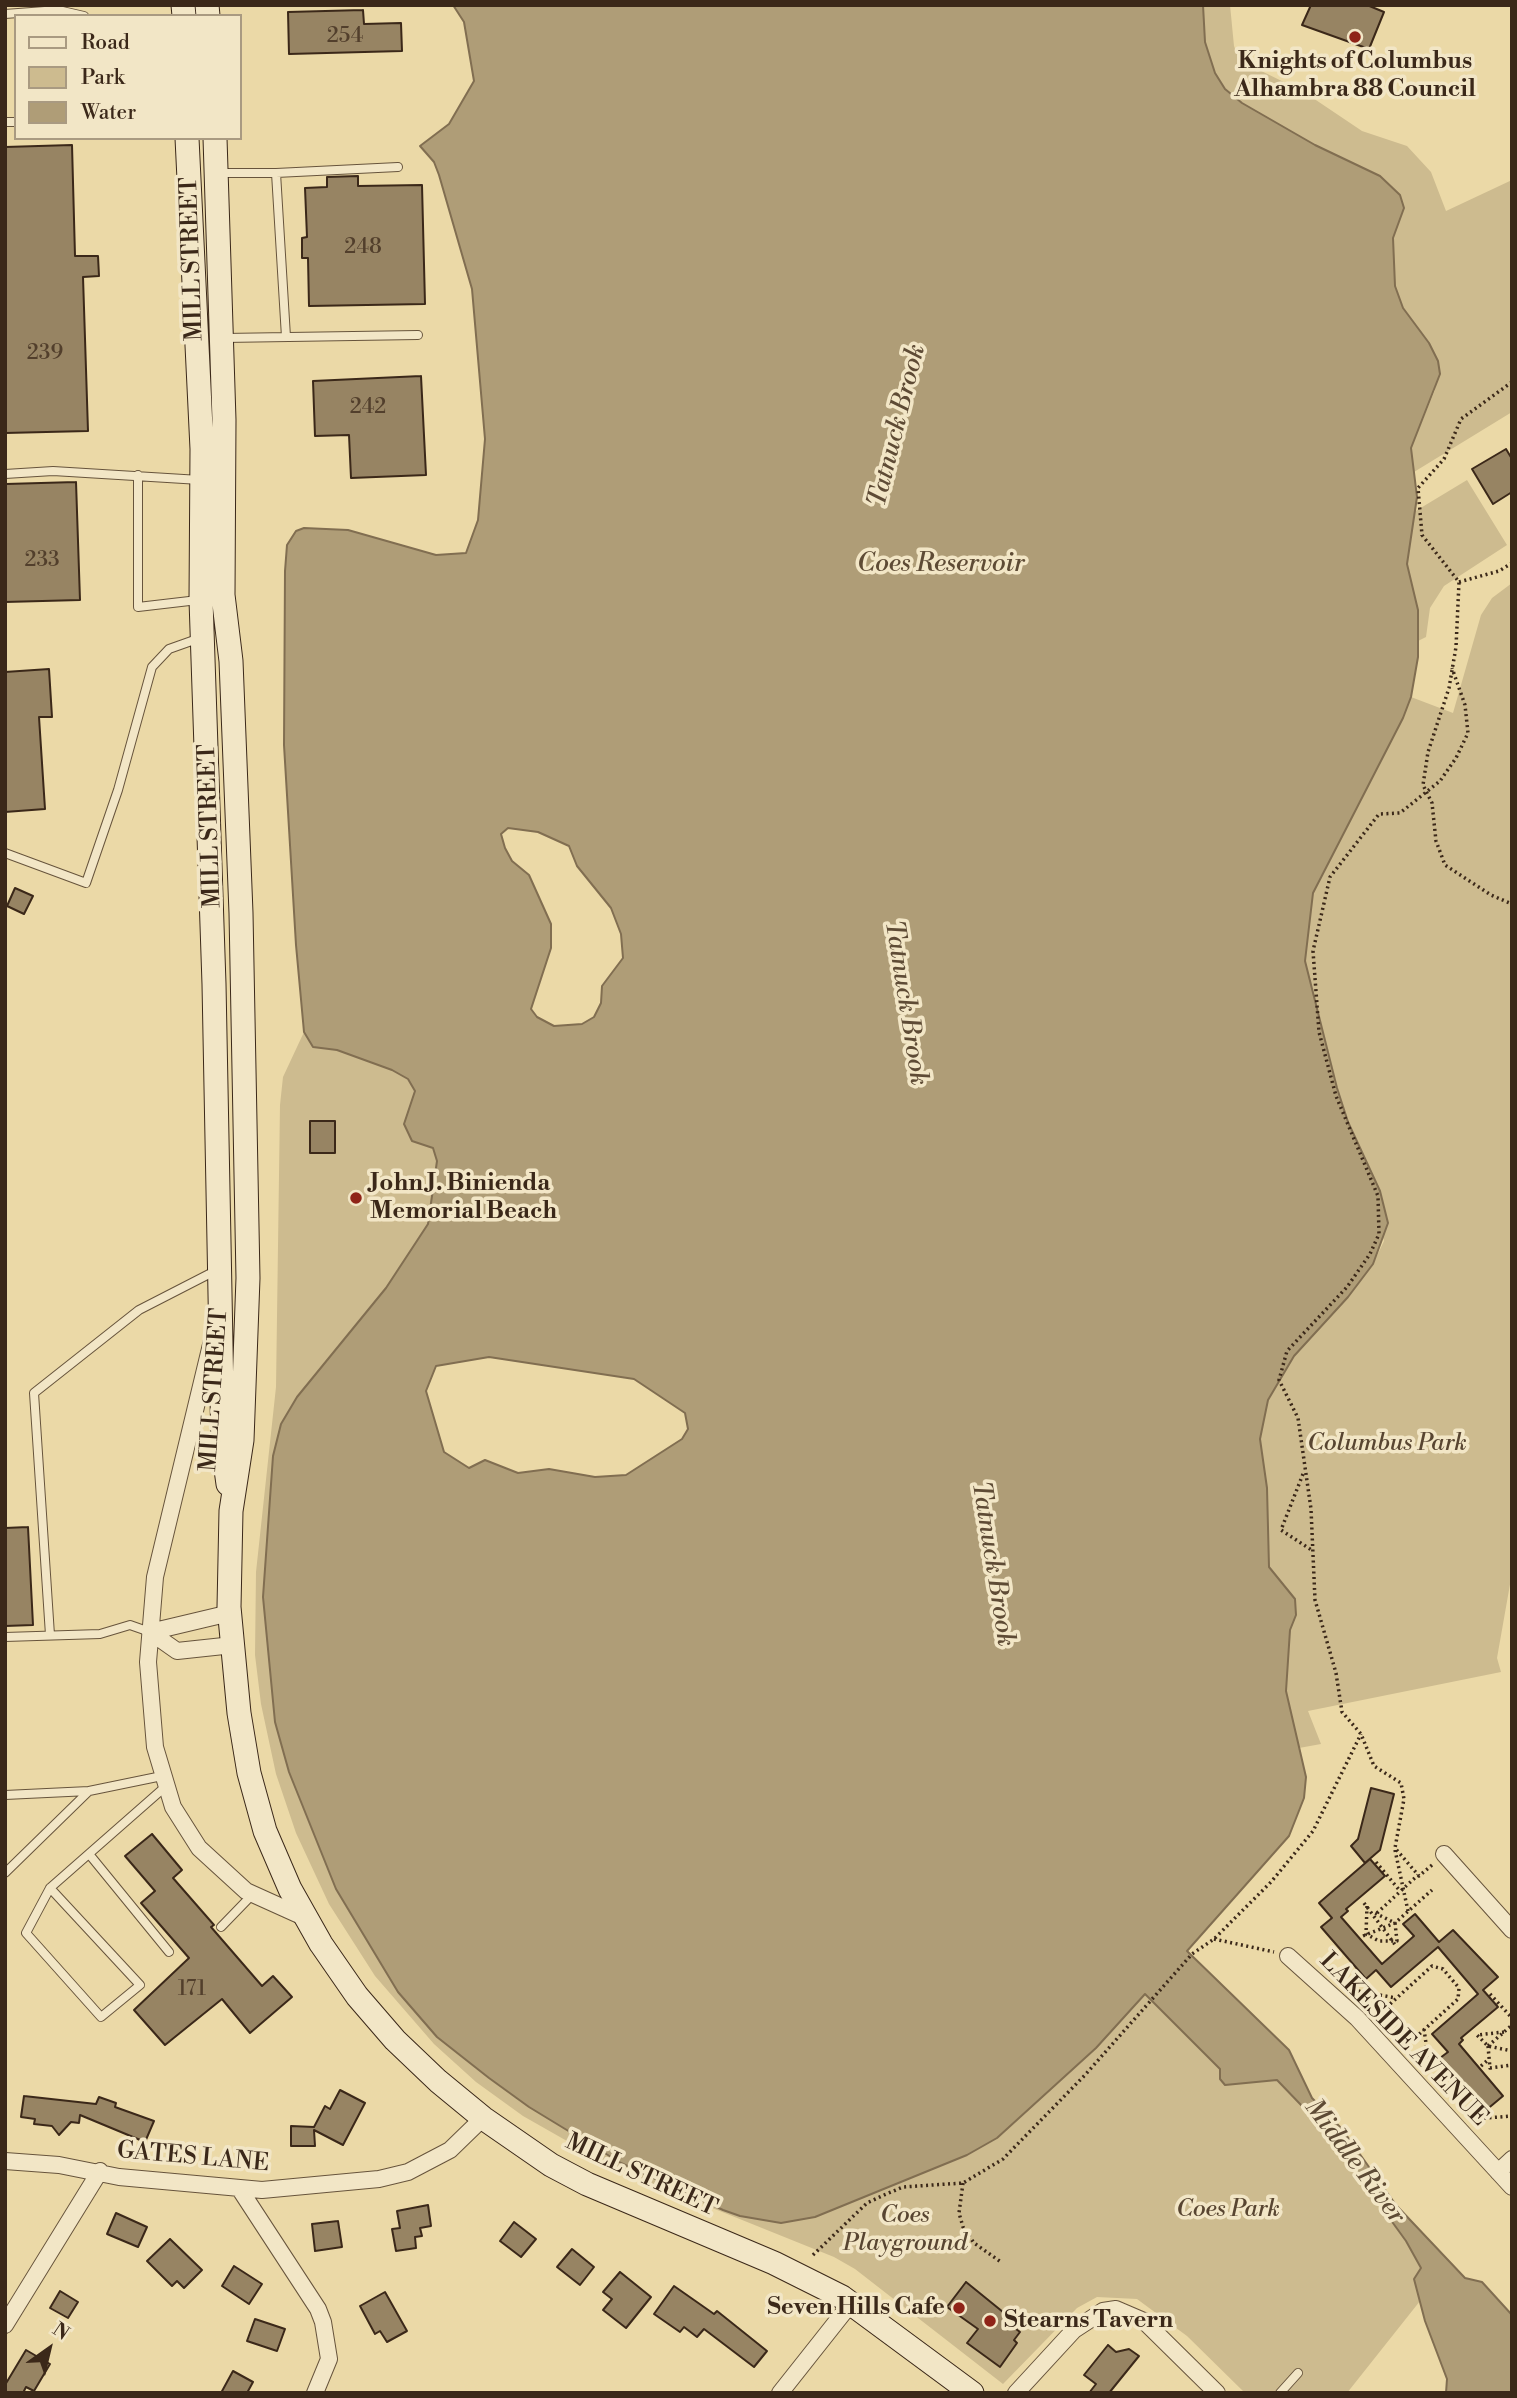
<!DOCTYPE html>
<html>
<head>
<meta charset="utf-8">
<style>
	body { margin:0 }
	#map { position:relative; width:1517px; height:2398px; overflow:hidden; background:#ebd9a7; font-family:"Libre Bodoni",serif }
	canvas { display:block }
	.frame { position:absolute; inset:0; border:7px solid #3b2819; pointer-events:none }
	.legend { position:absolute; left:14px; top:14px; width:228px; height:126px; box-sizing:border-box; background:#f2e6c6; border:2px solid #a99a81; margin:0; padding:9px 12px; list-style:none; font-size:21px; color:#3b2819 }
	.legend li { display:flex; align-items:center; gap:14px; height:35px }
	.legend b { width:35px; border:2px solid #a99a81 }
	.north { position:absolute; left:14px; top:2314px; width:70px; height:70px; -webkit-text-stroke:5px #f2e6c6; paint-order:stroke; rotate:34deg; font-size:19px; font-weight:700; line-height:28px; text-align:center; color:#3b2819 }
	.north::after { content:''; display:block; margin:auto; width:24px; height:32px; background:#3b2819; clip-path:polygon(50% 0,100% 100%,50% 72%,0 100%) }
</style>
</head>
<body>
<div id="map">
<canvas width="1517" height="2398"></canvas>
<div class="frame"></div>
<ul class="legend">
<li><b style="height:9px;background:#f2e6c6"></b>Road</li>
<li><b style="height:19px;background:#cdbb8f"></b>Park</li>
<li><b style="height:19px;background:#af9d77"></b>Water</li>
</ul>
<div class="north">N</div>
</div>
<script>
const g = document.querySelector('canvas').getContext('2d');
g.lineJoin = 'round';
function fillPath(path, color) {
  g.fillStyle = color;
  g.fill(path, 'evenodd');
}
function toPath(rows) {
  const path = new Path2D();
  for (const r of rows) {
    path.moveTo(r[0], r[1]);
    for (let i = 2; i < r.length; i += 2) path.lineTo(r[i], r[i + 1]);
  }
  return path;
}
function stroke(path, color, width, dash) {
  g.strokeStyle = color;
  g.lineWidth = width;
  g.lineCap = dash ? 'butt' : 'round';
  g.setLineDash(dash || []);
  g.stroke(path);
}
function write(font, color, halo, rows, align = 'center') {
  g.font = font + ' "Libre Bodoni",serif';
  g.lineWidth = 7;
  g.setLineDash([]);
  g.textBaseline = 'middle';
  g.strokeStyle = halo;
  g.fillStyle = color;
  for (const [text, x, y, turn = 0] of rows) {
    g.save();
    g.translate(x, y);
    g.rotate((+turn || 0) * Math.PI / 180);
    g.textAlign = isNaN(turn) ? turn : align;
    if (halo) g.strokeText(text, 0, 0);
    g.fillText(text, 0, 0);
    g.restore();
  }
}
fillPath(toPath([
	[1203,5,1230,5,1234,46,1239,60,1304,92,1362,131,1407,146,1431,172,1446,211,1512,180,1512,412,1414,472,1411,448,1435,390,1438,361,1429,343,1403,308,1395,286,1393,238,1404,208,1380,176,1315,145,1242,103,1225,88,1215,73,1205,42],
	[1467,480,1507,545,1444,586,1430,608,1426,637,1418,641,1418,610,1407,564,1414,512],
	[1512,583,1512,1573,1497,1658,1501,1672,1308,1711,1321,1744,1299,1748,1286,1691,1290,1630,1296,1615,1285,1585,1275,1579,1269,1567,1267,1488,1260,1439,1268,1400,1294,1355,1348,1297,1373,1264,1384,1241,1337,1088,1305,961,1313,893,1411,697,1453,713,1481,615,1492,598],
	[304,1032,313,1047,337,1050,392,1070,408,1079,415,1091,404,1124,412,1141,433,1148,437,1161,428,1224,386,1288,297,1397,281,1424,273,1456,263,1597,275,1722,289,1772,336,1889,398,1992,489,2078,529,2107,621,2163,740,2216,815,2217,967,2155,997,2138,1096,2048,1144,1994,1220,2069,1220,2079,1225,2085,1277,2080,1327,2132,1406,2241,1421,2268,1414,2279,1420,2301,1347,2393,1245,2393,1187,2336,1137,2299,1097,2297,1077,2308,1003,2384,855,2269,834,2257,618,2170,523,2116,476,2082,434,2044,375,1976,329,1904,296,1833,276,1774,261,1704,255,1655,256,1572,276,1387,280,1105,283,1077]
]), '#cdbb8f');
const water = toPath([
	[453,5,1203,5,1205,42,1215,73,1225,89,1242,103,1315,145,1380,176,1400,195,1404,208,1393,238,1395,286,1403,308,1429,343,1438,361,1440,374,1411,448,1417,497,1407,564,1418,610,1418,657,1411,697,1403,718,1313,893,1305,961,1337,1088,1348,1122,1380,1191,1388,1223,1373,1264,1348,1297,1294,1356,1268,1400,1260,1439,1267,1488,1269,1567,1295,1599,1296,1615,1290,1630,1286,1691,1306,1777,1304,1798,1289,1836,1187,1951,1289,2050,1312,2098,1342,2129,1396,2205,1465,2278,1482,2282,1512,2315,1512,2393,1446,2393,1447,2379,1425,2321,1414,2279,1421,2268,1406,2241,1327,2132,1277,2080,1225,2085,1220,2079,1220,2069,1145,1994,1096,2048,997,2138,967,2155,815,2217,781,2223,740,2216,723,2210,621,2163,529,2107,489,2078,437,2037,398,1992,336,1889,289,1772,275,1722,263,1597,273,1456,281,1424,297,1397,386,1288,428,1224,437,1161,433,1148,412,1141,404,1124,415,1091,408,1079,392,1070,337,1050,313,1047,304,1032,296,945,284,745,285,571,287,545,296,531,304,528,348,530,436,555,466,553,478,520,485,439,472,289,439,175,434,162,420,146,449,124,474,81,464,22,453,5],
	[508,828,538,832,569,846,577,866,611,908,621,934,623,958,602,986,601,1003,594,1017,582,1024,554,1026,537,1017,531,1009,551,948,551,924,529,875,512,861,505,848,501,834,508,828],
	[489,1357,634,1379,685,1413,688,1429,682,1439,626,1475,595,1477,549,1469,518,1473,485,1460,469,1468,444,1452,426,1391,436,1366,489,1357]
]);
fillPath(water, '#af9d77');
stroke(water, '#816e51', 2);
const building = toPath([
	[1311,5,1367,5,1384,12,1369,49,1302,25,1311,5],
	[363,10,364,24,401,23,402,51,289,54,288,12,363,10],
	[72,145,75,256,98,256,99,276,83,277,88,431,5,433,5,147,72,145],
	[358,176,358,186,422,185,425,304,309,306,308,258,302,258,302,238,307,237,305,188,327,187,327,177,358,176],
	[421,376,426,475,351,478,349,435,315,436,313,381,421,376],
	[1506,449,1512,459,1512,492,1493,504,1472,469,1506,449],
	[76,482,80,600,5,602,6,484,76,482],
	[49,669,52,717,39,717,45,809,5,812,5,672,49,669],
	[15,888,33,896,24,914,7,906,15,888],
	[310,1121,335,1121,335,1153,310,1153,310,1121],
	[28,1527,33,1625,5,1626,5,1528,28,1527],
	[1371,1788,1394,1794,1380,1850,1365,1863,1351,1846,1358,1839,1371,1788],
	[152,1834,182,1870,173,1878,214,1925,211,1927,262,1986,273,1976,292,1997,250,2033,222,1999,165,2045,134,2010,189,1958,141,1903,155,1891,125,1856,152,1834],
	[1370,1859,1385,1876,1346,1909,1348,1911,1341,1917,1382,1964,1414,1936,1403,1924,1415,1914,1439,1942,1453,1930,1498,1977,1483,1990,1498,2007,1461,2038,1463,2040,1459,2044,1503,2096,1485,2111,1440,2058,1448,2052,1432,2034,1478,1994,1438,1947,1391,1987,1376,1970,1366,1979,1321,1927,1332,1918,1319,1903,1370,1859],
	[340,2090,365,2103,343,2145,314,2130,315,2146,291,2146,291,2126,314,2127,325,2106,330,2109,340,2090],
	[24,2096,96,2104,99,2097,116,2103,115,2107,154,2121,145,2142,80,2115,79,2123,71,2122,59,2135,52,2126,34,2124,35,2119,21,2117,24,2096],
	[428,2205,431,2226,420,2228,422,2236,415,2237,416,2248,396,2251,392,2229,400,2228,397,2211,428,2205],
	[116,2213,147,2227,138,2247,107,2234,116,2213],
	[338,2221,342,2247,315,2251,312,2224,338,2221],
	[514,2222,536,2239,521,2257,500,2241,514,2222],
	[170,2239,202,2270,184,2288,177,2281,172,2286,147,2261,170,2239],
	[572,2249,594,2267,580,2285,557,2267,572,2249],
	[234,2266,262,2284,249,2304,222,2286,234,2266],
	[620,2272,651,2297,626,2328,603,2310,612,2299,603,2292,620,2272],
	[966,2282,1019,2325,1016,2329,1020,2332,1014,2340,1017,2343,1000,2367,967,2343,978,2329,947,2307,966,2282],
	[674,2286,714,2314,717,2311,767,2351,754,2367,704,2329,697,2337,684,2327,680,2332,654,2314,674,2286],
	[60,2291,78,2302,68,2318,50,2308,60,2291],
	[385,2292,407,2331,387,2342,380,2331,375,2334,360,2306,385,2292],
	[255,2319,285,2329,277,2351,247,2341,255,2319],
	[1108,2345,1116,2352,1129,2349,1139,2356,1109,2393,1089,2393,1096,2384,1084,2375,1108,2345],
	[26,2350,50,2364,34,2391,26,2387,23,2393,5,2393,5,2385,26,2350],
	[233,2371,253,2382,247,2393,221,2393,233,2371]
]);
fillPath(building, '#978463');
stroke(building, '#3b2819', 2);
const lane = toPath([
	[5,14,58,10,84,16],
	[5,122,16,122],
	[219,173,276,173],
	[286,337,276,173,398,167],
	[224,338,418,335],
	[5,474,53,471,200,480],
	[138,475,138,607,198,600],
	[5,853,86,883,118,790,152,667,169,649,200,638],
	[50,1635,34,1393,139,1310,215,1271],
	[5,1637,100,1634,130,1625,150,1632],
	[5,1795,89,1791],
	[89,1854,169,1952],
	[5,1873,89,1791,162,1776],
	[50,1888,26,1933,101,2017,140,1985,50,1888,165,1787],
	[221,1927,252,1895],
	[1280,2393,1298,2373]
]);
const street = toPath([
	[214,1332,155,1577,148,1662,155,1747,173,1807,199,1848,246,1891,308,1919],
	[230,1613,150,1632,177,1651,233,1645],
	[1444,1854,1512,1930],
	[1288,1956,1357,2018,1512,2187],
	[5,2161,59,2165,119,2177,262,2190,379,2179,408,2172,450,2150,483,2118],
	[1498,2172,1512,2159],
	[239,2188,318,2309,323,2322,329,2359,315,2393],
	[5,2325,100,2171],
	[780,2393,852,2302],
	[1016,2393,1074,2330,1103,2311,1116,2309,1144,2321,1217,2393]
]);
const secondary = toPath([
	[183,5,184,16],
	[207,5,208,16],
	[187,138,202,449,201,600,214,984,223,1448,228,1484],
	[215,138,224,420,223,595,231,661,241,913,248,1278,242,1440,231,1511,229,1607,239,1713,249,1773,265,1831,290,1889,321,1944,357,1996,395,2040,438,2081,483,2118,551,2165,587,2184,774,2263,842,2297,972,2393]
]);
stroke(lane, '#67543c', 10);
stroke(street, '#67543c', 18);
stroke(secondary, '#3b2819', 25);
stroke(toPath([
	[1512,382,1461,419,1444,459,1418,488,1422,535,1459,582,1456,647,1449,688,1428,752,1423,785,1432,803,1436,841,1445,865,1491,895,1512,904],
	[1459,582,1499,571,1512,563],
	[1303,1474,1281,1530,1313,1551],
	[1395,1850,1408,1911],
	[1376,1862,1400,1891],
	[1432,1865,1419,1876,1395,1848,1404,1799,1401,1783,1374,1766,1361,1734,1342,1712,1336,1673,1315,1600,1311,1509,1298,1418,1279,1380,1287,1351,1347,1287,1370,1254,1379,1234,1378,1196,1336,1096,1319,1032,1313,951,1330,877,1379,814,1400,813,1440,781,1456,758,1468,733,1465,705,1452,668],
	[1364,1903,1396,1946],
	[1367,1906,1366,1934,1379,1941,1397,1941,1395,1923,1373,1912],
	[1377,1913,1418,1875],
	[1363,1936,1395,1923,1432,1890],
	[1214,1939,1274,1952],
	[1353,1990,1396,1998],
	[1490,1994,1512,2018],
	[1378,2015,1432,1966,1443,1969,1459,1988,1458,1999,1405,2047],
	[1424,2029,1430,2072],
	[1504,2032,1477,2035,1488,2046,1512,2051],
	[1488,2046,1490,2068,1512,2065],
	[1488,2046,1512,2025],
	[1481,2066,1489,2059],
	[1473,2119,1512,2116],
	[963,2183,959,2213,963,2227,974,2243,1001,2262],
	[813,2255,867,2203,884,2195,903,2187,963,2183,1003,2159,1085,2075,1192,1954,1214,1939,1271,1882,1313,1831,1361,1734]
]), '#3b2819', 3.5, [2, 3.5]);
stroke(lane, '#f2e6c6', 8);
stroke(street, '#f2e6c6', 16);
stroke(secondary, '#f2e6c6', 23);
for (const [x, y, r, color] of [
	[1355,37,7,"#8f2418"],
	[356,1198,7,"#8f2418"],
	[959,2308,7,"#8f2418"],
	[990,2321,7,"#8f2418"]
]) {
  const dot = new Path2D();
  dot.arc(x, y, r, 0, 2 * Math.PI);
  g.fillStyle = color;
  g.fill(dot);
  stroke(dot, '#f2e6c6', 2.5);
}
write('21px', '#523f2c', null, [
	["254",345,37],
	["248",363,248],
	["239",45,354],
	["242",368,408],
	["233",42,561],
	["171",192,1990]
]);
write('bold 24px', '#3b2819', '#f2e6c6', [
	["Knights of Columbus",1355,62,"center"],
	["Alhambra 88 Council",1355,90,"center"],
	["John J. Binienda",370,1184],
	["Memorial Beach",370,1212],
	["Seven Hills Cafe",945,2308,"right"],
	["Stearns Tavern",1004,2321]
], 'left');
write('24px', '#3b2819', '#f2e6c6', [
	["MILL STREET",193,259,-92],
	["MILL STREET",211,826,-92],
	["MILL STREET",215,1390,-86],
	["LAKESIDE AVENUE",1403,2040,46],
	["GATES LANE",193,2158,5],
	["MILL STREET",641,2176,25]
]);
write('italic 24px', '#584531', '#f2e6c6', [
	["Columbus Park",1387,1444],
	["Coes Park",1228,2210],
	["Coes",905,2216],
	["Playground",905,2244]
]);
write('italic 26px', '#5e4b35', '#f2e6c6', [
	["Tatnuck Brook",898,426,-76],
	["Coes Reservoir",941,565],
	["Tatnuck Brook",905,1003,81],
	["Tatnuck Brook",992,1564,81],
	["Middle River",1354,2162,53]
]);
</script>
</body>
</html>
